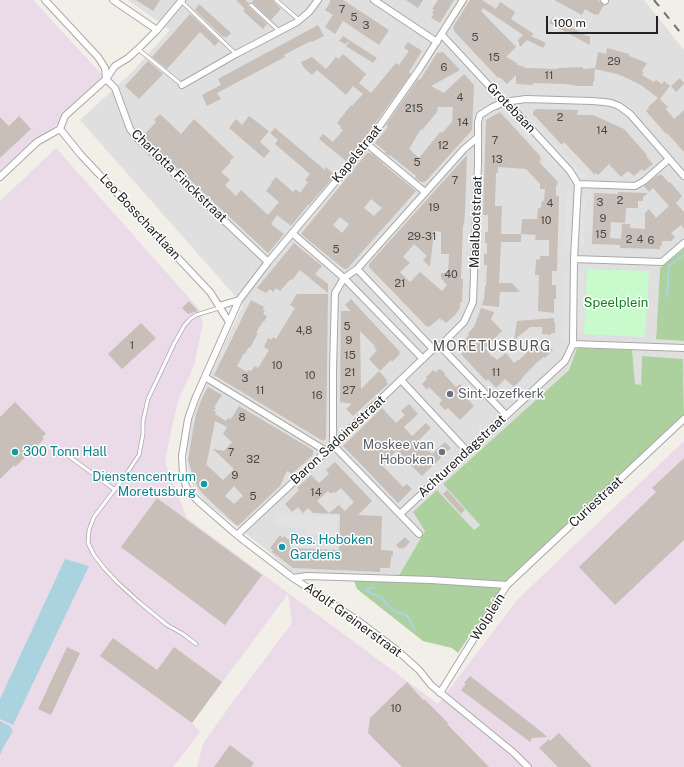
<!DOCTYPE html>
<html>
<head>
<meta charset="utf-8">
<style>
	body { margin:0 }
	#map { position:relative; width:684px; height:767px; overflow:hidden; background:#f2efe9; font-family:"Public Sans",sans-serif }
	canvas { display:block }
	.scale { position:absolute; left:546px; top:16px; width:112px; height:18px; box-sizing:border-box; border:2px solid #222; border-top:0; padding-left:5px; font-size:12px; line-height:14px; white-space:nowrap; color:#222; -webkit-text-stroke:3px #fff; paint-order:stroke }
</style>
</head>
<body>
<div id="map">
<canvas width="684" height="767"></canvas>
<div class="scale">100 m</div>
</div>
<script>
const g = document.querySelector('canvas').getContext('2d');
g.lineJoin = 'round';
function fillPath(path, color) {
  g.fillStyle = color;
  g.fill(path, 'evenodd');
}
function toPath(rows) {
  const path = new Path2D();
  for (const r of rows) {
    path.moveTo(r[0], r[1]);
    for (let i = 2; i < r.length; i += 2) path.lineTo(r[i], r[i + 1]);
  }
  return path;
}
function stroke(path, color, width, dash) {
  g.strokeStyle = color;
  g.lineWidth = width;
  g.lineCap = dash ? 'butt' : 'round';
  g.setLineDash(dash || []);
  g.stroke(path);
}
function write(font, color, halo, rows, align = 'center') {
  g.font = font + ' "Public Sans",sans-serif';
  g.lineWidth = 3;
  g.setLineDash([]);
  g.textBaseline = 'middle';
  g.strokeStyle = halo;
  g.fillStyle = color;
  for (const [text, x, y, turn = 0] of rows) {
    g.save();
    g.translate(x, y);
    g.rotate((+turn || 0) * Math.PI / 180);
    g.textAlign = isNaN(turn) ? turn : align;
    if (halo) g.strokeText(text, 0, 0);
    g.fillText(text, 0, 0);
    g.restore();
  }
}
fillPath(toPath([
	[128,0,644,0,684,50,684,249,660,268,656,338,684,341,684,377,642,356,641,385,634,384,577,348,569,370,443,484,480,524,474,530,425,531,398,577,291,573,267,550,205,502,193,486,188,470,187,454,189,428,204,386,243,305,80,120,129,75,170,30]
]), '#e0dfdf');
fillPath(toPath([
	[0,0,33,0,106,79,0,177],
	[56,148,199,309,203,323,195,361,191,373,179,398,173,422,165,462,187,518,438,704,518,599,684,441,684,767,197,767,203,744,234,700,292,623,288,594,192,723,200,732,173,767,0,767,0,201]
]), '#ebdbe8');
fillPath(toPath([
	[684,249,684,341,656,339,660,268],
	[577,348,632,350,635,384,641,385,642,356,683,359,684,415,509,578,458,653,452,648,423,641,357,589,354,581,390,582,398,577,425,531,413,512,437,490,474,530,480,525,443,484,569,370]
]), '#add19e');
fillPath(toPath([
	[587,269,649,271,645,337,584,334]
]), '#c8facc');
fillPath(toPath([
	[528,114,586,176,582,180,524,118],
	[521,124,566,173,563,176,517,127],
	[567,191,572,191,571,250,565,250],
	[579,195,585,195,584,246,578,246],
	[577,272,584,272,583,330,576,330],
	[565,273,570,274,568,340,563,340],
	[279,515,338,516,336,534,306,534,306,528,278,526,274,522,278,518]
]), '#e2e2e2');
fillPath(toPath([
	[65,559,89,566,13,725,0,719,0,699],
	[0,721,10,726,11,728,13,731,4,746,0,755]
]), '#aad3df');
stroke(toPath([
	[667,297,669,266,683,255],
	[374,587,365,590,381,598,394,611,407,616,415,630]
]), '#aad3df', 2);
fillPath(toPath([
	[136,0,160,0,153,11],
	[236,0,245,0,249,3,248,6,249,7,267,24,263,29,243,11,245,9],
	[254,0,273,0,274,2,281,9,271,20,252,2],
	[330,0,343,0,389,30,379,45,343,21,335,34,325,27,333,15,325,10,330,3],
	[406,0,423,0,418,8],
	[438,0,454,0,440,23,431,18,434,14,432,13,434,10,432,9],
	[470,0,482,0,496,9,500,2,502,3,515,12,511,19,534,34,531,36,546,43,543,48,527,40,520,47,518,40,523,35,483,8,481,11,516,47,506,57,517,63,516,64,529,69,528,68,558,69,558,68,583,67,583,69,595,68,594,82,593,82,593,86,575,86,575,85,564,84,533,83,533,85,516,84,516,75,507,84,501,78,500,78,499,77,498,78,454,31,453,27],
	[554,0,598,0,604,5,598,15,596,14,595,15,585,9,582,15],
	[199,4,231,33,226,38,224,36,223,37,195,10],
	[190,14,219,41,215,46,200,32,167,69,152,57],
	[553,17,587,36,590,36,590,45,549,23],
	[318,25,324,36,312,42,311,41,299,47,284,55,285,57,217,93,221,99,207,106,202,95,221,85,218,79],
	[343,36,377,58,373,63,346,46,350,41,345,44,339,41],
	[408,42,422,51,409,72,411,74,366,136,346,161,319,139,323,134,333,142,343,130,340,128,341,127,337,123,351,105,352,106,363,94,353,86,346,95,317,70,312,75,304,68,301,62,312,57,326,69,336,57,339,59,343,54,366,74,359,83,371,93,396,63,399,65,409,51,404,48],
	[607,48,629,54,629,56,647,63,642,71,644,72,642,75,654,82,656,80,662,84,664,81,670,86,660,99,668,107,666,109,674,119,684,110,684,152,667,133,666,134,646,111,649,108,648,107,658,98,641,85,622,76,617,74,595,69,598,52,606,54],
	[443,52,460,70,431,86,444,93,464,74,474,85,472,130,425,182,421,182,415,178,416,176,390,155,389,156,384,152,386,152,375,143,388,127,386,125,418,79,420,80,437,53],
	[438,107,453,107,452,122,442,133,440,132,419,158,409,149,421,129,422,130,437,112],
	[148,61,163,74,139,99,125,86],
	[680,78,684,83,684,84,676,92,671,86],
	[536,109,578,110,577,115,593,115,624,129,647,155,646,156,653,164,644,171,642,169,634,176,628,171,621,177,609,164,598,175,596,173,595,175,564,142,562,144,561,144,536,117,533,115,533,112],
	[500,112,541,157,540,158,541,160,539,162,558,182,557,183,558,184,556,186,556,196,559,196,557,271,552,271,552,285,556,285,556,299,554,299,554,313,538,311,539,275,535,275,536,260,540,259,540,256,549,256,549,240,535,240,536,235,521,234,521,242,501,242,499,283,512,283,520,292,500,292,499,307,482,305,484,299,485,286,486,286,487,265,484,265,484,254,487,254,487,243,485,243,485,232,488,232,488,215,483,215,486,120],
	[498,167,526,169,540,184,540,189,545,189,544,201,542,201,541,208,538,208,537,219,522,219,521,234,501,234,502,206,495,206,496,173,498,173],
	[160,114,181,134,194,119,234,157,230,161,231,162,221,172,230,180,225,185,236,196,241,190,268,215,279,202,266,191,272,183,271,182,276,177,293,192,296,189,300,193,308,182,305,180,310,174,275,144,278,140,270,133,275,128,325,170,326,167,335,175,309,205,308,205,291,226,277,215,271,224,284,234,268,253,143,136,156,122,154,120],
	[19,116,31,129,0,158,0,117,9,126],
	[249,116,269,131,260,142,270,151,264,158,229,128,236,119,242,125],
	[367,153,371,153,383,163,383,164,416,191,347,269,344,269,301,234],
	[371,199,382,208,374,216,364,208],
	[340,217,349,224,342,233,333,225],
	[467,155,465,211,464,225,463,225,461,279,463,279,462,302,460,302,460,308,455,315,446,323,443,320,442,321,440,318,429,327,428,326,427,327,369,267,369,264],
	[434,231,441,232,441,254,449,254,448,273,441,273,441,278,447,285,442,291,420,272,410,282,400,272,410,263,403,257,414,244,427,256,423,260,430,267],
	[661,174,669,183,670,182,682,196,676,203,684,212,684,229,681,225,671,233,675,237,671,241,662,241,662,246,660,246,660,249,620,248,620,245,592,244,594,193,618,194,618,192,648,193,643,197,643,201,638,201,638,208,626,208,625,223,611,222,610,238,621,239,622,224,630,224,630,228,645,229,645,213,649,209,656,218,669,206,653,188,649,192,644,186,658,175,659,176],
	[294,243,322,266,315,274,328,284,328,293,300,270,292,280,291,279,287,283,280,291,276,288,273,292,270,289,266,293,257,288],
	[297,294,328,294,326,439,323,441,214,375,251,300,264,307,263,310,265,311,263,314,267,316,264,322,263,321,256,333,258,333,250,348,249,347,247,350,245,354,244,353,237,366,247,372,248,370,251,371,255,366,258,368,269,350,264,347,268,338,271,340,273,337,276,339,279,334,295,308,290,305],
	[351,299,400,352,399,353,400,354,392,362,391,360,380,371,369,359,377,350,374,347,375,346,360,331,361,389,379,371,387,380,386,381,388,384,353,416,346,409,352,404,340,402,341,311,351,311,345,305],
	[189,301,198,311,188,314,182,308],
	[481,308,494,312,491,319,502,331,485,348,492,357,493,356,497,360,506,353,514,363,518,360,519,360,534,346,535,348,545,339,553,350,545,358,544,357,535,364,522,378,522,379,514,387,505,379,496,388,488,379,486,381,461,354,468,348,464,344,465,343,463,341,469,335,468,333,474,327],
	[554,318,554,322,555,322,555,333,551,333,551,335,542,334,542,327,530,327,514,340,517,321],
	[141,323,156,338,122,369,108,354],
	[439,369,440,369,445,373,444,374,456,387,460,384,466,392,464,395,474,406,460,420,448,408,445,410,439,404,442,400,429,387,427,390,422,384,427,379,426,377,433,370,436,372],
	[208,387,222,395,214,407,216,408,214,411,216,412,215,414,226,421,228,418,231,419,239,406,313,450,313,455,292,474,287,471,280,486,239,525,236,525,207,498,199,489,194,479,188,460,193,430,196,414,202,398],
	[215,421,227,427,223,434,232,442,224,451,213,449,234,469,223,480,207,465,206,467],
	[234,486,243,496,234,504,225,496],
	[15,402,46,434,42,437,44,439,15,467,14,465,0,479,0,417],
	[409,404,418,414,404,427,412,436,426,423,431,428,419,440,432,454,445,442,451,448,422,476,396,451,382,465,403,487,407,484,412,489,398,503,357,460,343,446,382,408,396,423,405,415,401,411],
	[684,458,684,540,615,605,579,567,656,492,652,488],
	[335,462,372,501,358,515,382,516,381,550,393,551,393,555,391,557,390,568,380,568,380,572,293,568,272,552,273,550,270,548,280,535,283,538,284,536,293,543,289,548,339,550,340,514,313,513,308,508,303,513,298,507,292,512,285,504,299,490,297,488,311,475,319,483,329,474,326,470],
	[341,488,354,502,345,511,339,505,329,513,317,501,328,491,331,494,333,492,335,493],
	[447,490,465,510,461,514,443,494],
	[157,498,262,575,225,625,121,547],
	[405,537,410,542,403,549,402,547,400,549,396,545],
	[113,638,157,670,174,647,222,682,192,723,100,656],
	[67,647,80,653,51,715,38,709],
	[470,676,543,733,547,737,532,738,530,742,461,690,466,684,464,683],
	[407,682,423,700,424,699,448,723,447,724,489,767,402,767,368,733,370,718],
	[559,733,592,767,558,767,539,748,549,739,550,741],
	[230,745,254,763,251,767,214,767]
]), '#c7bfb8');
const service = toPath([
	[276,0,299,20],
	[181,1,236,54],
	[251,5,279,31],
	[138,49,182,85],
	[56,453,67,455,107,484,115,490],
	[196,644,183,634,167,625,139,602,117,582,104,568,94,555,88,543,89,530,94,517,125,476,139,455,143,434,143,421,148,399,174,344,184,326,190,319,196,315,219,308]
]);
const minor = toPath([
	[45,0,98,57,105,68,106,79],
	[113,0,157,30],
	[374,0,437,42],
	[463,0,420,68,367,144,268,262,239,300,195,399,188,419,182,456,183,476,186,486,191,494,199,502,237,535,293,578,357,620,399,652,419,670,431,685,514,753,528,767],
	[604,0,605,1],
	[442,35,504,102,515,111,570,171,578,184],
	[106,79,115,88,130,129,138,139,268,262],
	[182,85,236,54,297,22,309,12,318,0],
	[60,129,81,155,210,292,229,322],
	[367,144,425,192],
	[0,177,37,142,60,129,65,116,106,79,115,66,128,58,138,49,157,30,182,0],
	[578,184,635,186,644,181,669,159],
	[292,233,344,278,423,359],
	[574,259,662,262,684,243],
	[357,269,433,349],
	[219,306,239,300],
	[573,344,684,348],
	[440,346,506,415],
	[205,377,326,451],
	[401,380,467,451],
	[400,514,565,361,573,344,574,259,578,184],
	[419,534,333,445,333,371,335,293,344,278,357,269,464,149,478,137],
	[237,535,333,445,433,349,440,346,464,322,473,302,478,163,478,122,480,115,491,108,504,102,526,99,592,101,604,102,611,103,619,106,630,114,684,176],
	[293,578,307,576,431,580,507,585,440,693],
	[507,585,684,419]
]);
stroke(service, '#a9a9a9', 4.5);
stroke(minor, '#a9a9a9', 8);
stroke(service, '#fff', 3);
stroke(minor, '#fff', 6);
stroke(toPath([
	[654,0,684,37]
]), '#707070', 2, [8, 8]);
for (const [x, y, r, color] of [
	[450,394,4,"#6b7280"],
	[15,452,4,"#0f9aa8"],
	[442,452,4,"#6b7280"],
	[204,484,4,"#0f9aa8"],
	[282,547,4,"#0f9aa8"]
]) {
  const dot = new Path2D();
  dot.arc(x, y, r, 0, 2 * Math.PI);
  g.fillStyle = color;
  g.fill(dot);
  stroke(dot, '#fff', 1.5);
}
write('11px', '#4b4948', null, [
	["7",342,10],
	["5",354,18],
	["3",366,26],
	["5",475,38],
	["15",494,58],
	["29",614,62],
	["6",444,68],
	["11",549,76],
	["4",460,98],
	["215",414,109],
	["2",560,118],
	["14",463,123],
	["14",602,131],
	["7",495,141],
	["12",443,146],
	["13",497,160],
	["5",417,163],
	["7",455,181],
	["2",620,201],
	["3",600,203],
	["4",550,204],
	["19",434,208],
	["9",603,219],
	["10",546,221],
	["15",601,235],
	["29-31",422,237],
	["2",629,240],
	["4",640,240],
	["6",651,241],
	["5",336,250],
	["40",451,275],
	["21",400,284],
	["5",347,327],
	["4,8",304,331],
	["9",349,341],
	["1",132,346],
	["15",350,356],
	["10",277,366],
	["21",350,373],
	["11",496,373],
	["10",310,376],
	["3",245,379],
	["11",260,391],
	["27",349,391],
	["16",317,396],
	["8",242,418],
	["7",231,453],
	["32",253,460],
	["9",235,476],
	["14",316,493],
	["5",253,497],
	["10",396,709]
]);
write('13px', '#222', '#fff', [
	["Grotebaan",511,108,46],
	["Kapelstraat",357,154,-51],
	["Charlotta Finckstraat",179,176,44],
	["Leo Bosschartlaan",140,217,47],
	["Maalbootstraat",476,222,-88],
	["Baron Sadoinestraat",338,440,-43],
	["Achturendagstraat",462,456,-43],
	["Curiestraat",596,502,-43],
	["Wolplein",488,617,-58],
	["Adolf Greinerstraat",353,620,36]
]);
write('13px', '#0c8416', '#fff', [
	["Speelplein",616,303]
]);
write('13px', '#5b616d', '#fff', [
	["Sint-Jozefkerk",458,394],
	["Moskee van",434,445,"right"],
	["Hoboken",434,460,"right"]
], 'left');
write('13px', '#0d838f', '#fff', [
	["300 Tonn Hall",23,452],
	["Dienstencentrum",196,477,"right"],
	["Moretusburg",196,492,"right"],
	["Res. Hoboken",290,540],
	["Gardens",290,555]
], 'left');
g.letterSpacing = '1px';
write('14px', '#555', '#fff', [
	["MORETUSBURG",492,347]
]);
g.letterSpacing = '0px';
</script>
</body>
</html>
